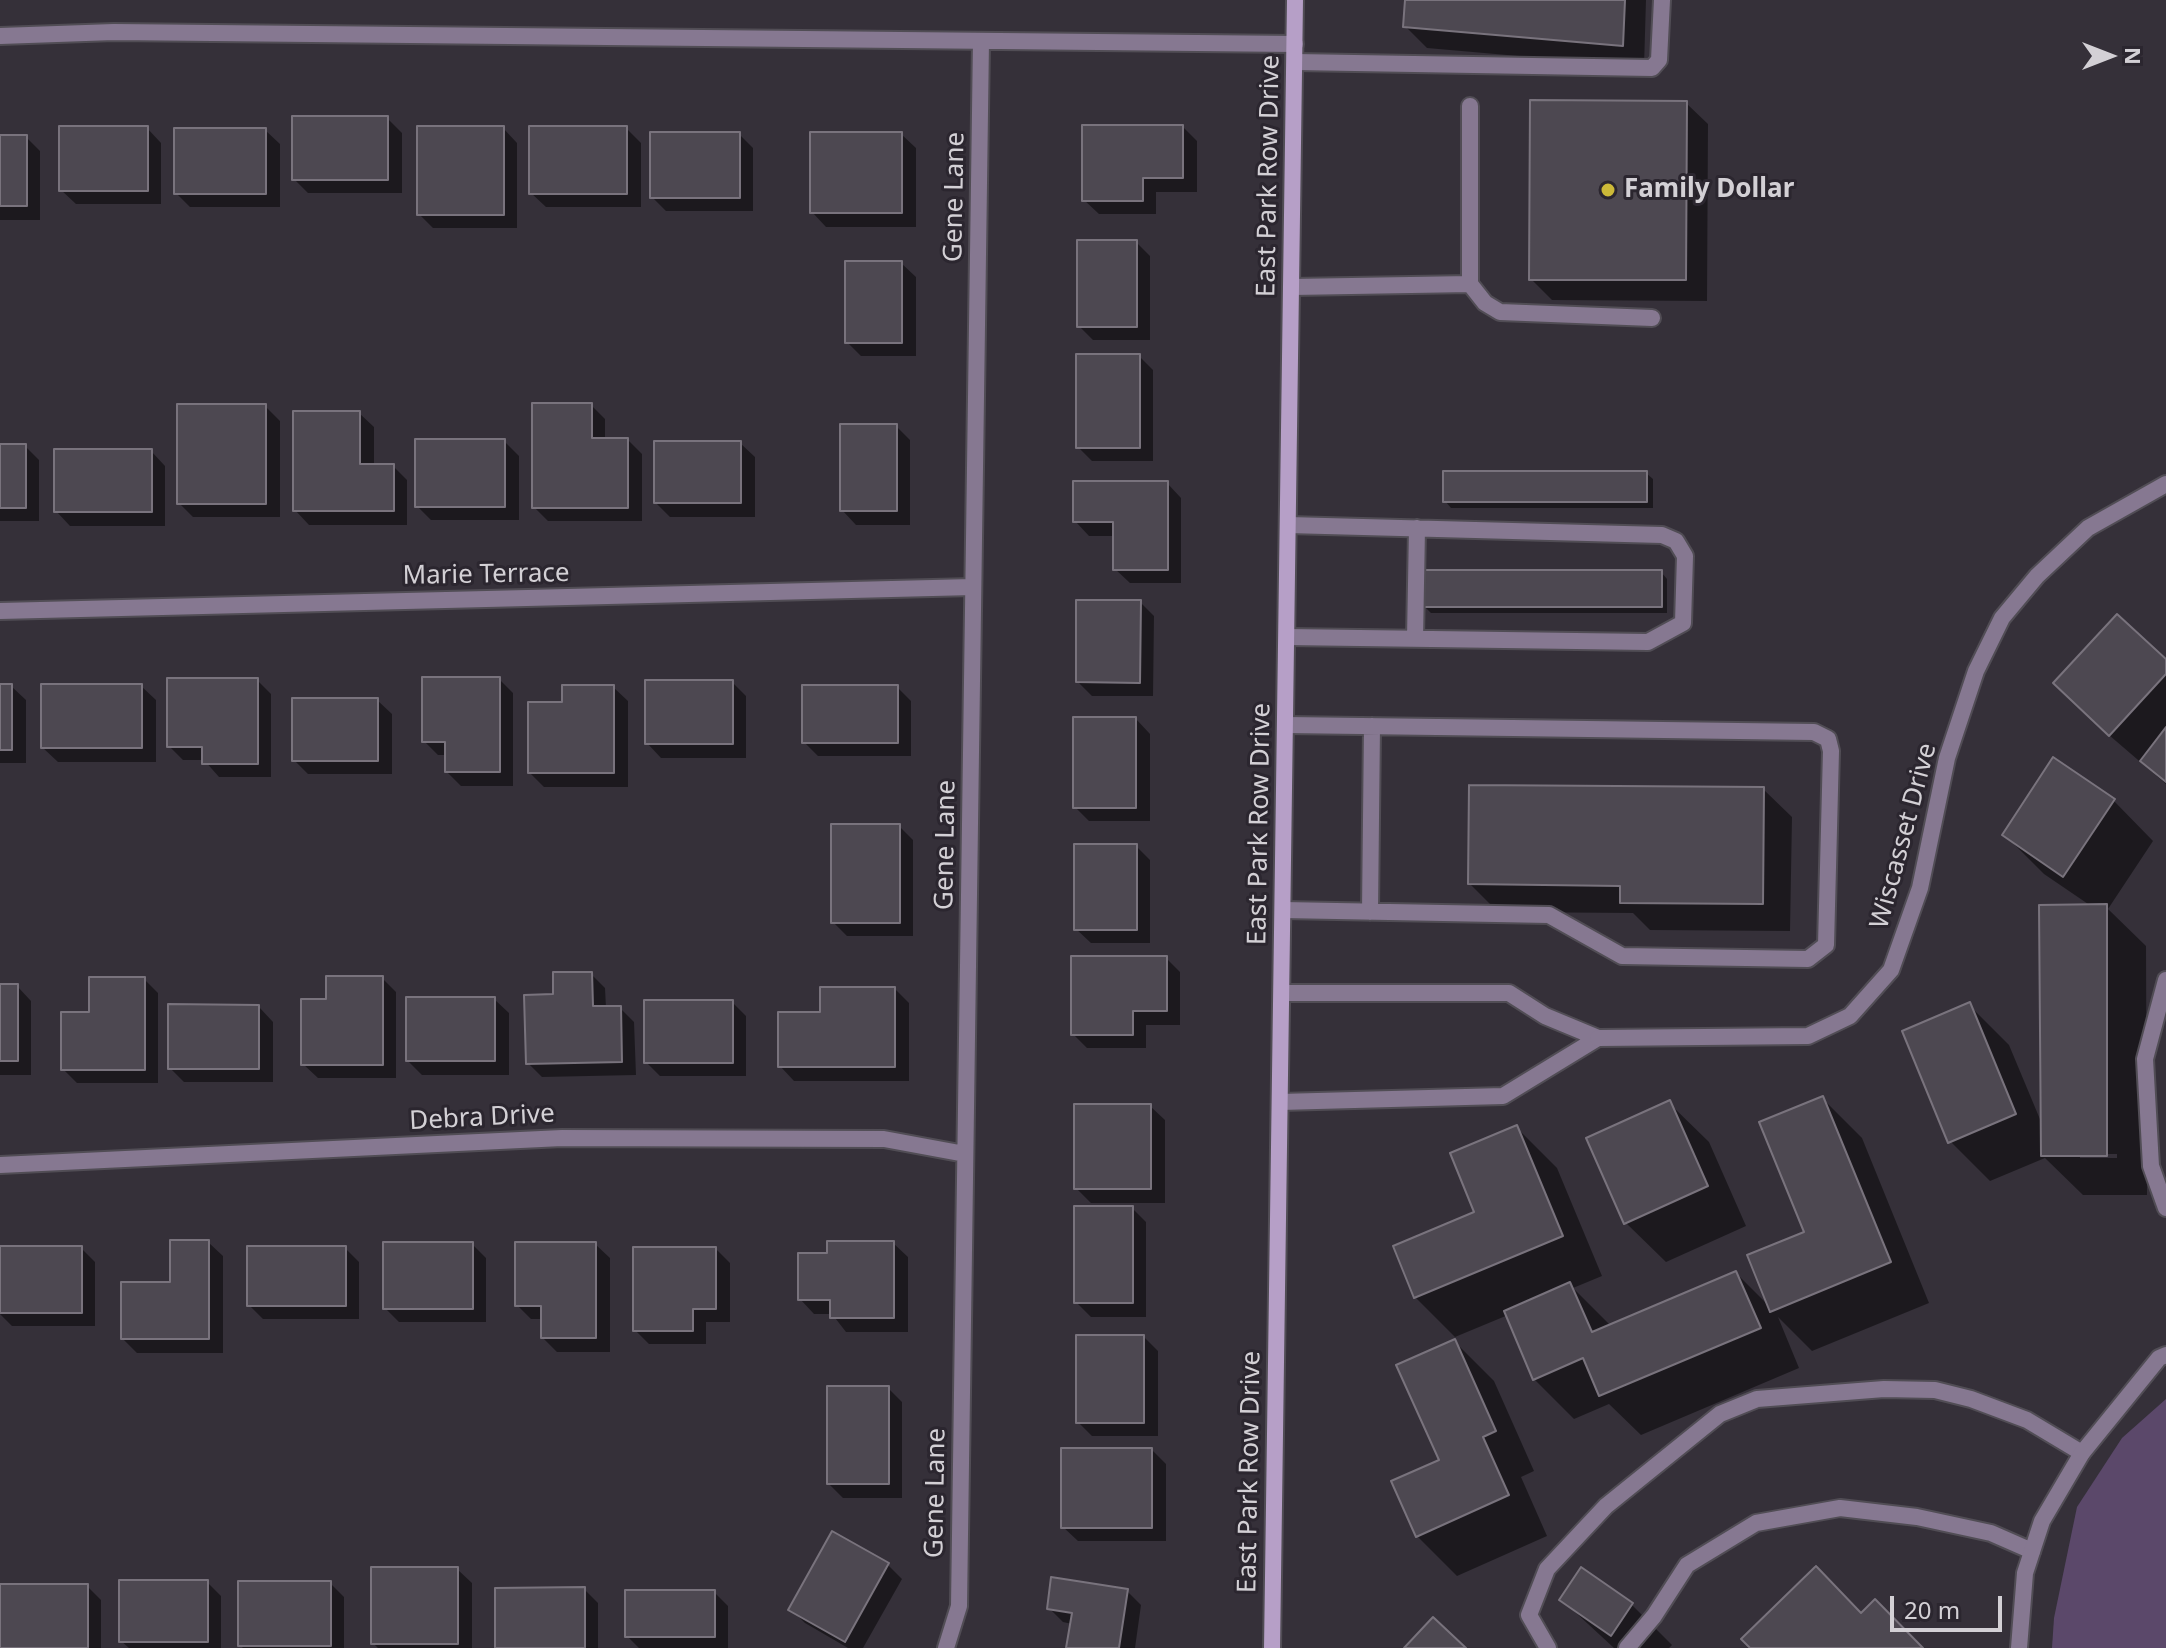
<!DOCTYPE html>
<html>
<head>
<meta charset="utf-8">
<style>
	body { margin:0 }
	#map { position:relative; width:2166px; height:1648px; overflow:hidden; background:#353039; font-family:"Noto Sans",sans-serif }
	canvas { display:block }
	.north { position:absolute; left:2070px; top:16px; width:80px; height:80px; -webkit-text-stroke:6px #2b262f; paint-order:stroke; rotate:90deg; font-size:22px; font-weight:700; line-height:32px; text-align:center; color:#d3d0d5 }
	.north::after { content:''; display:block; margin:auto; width:28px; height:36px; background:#d3d0d5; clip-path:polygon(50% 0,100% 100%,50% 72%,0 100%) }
	.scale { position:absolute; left:1890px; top:1596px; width:112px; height:36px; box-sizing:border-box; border:4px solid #d3d0d5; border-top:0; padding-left:10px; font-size:24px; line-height:28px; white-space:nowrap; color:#d3d0d5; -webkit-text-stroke:6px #2b262f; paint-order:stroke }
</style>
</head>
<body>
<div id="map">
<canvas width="2166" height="1648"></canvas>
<div class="north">N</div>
<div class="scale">20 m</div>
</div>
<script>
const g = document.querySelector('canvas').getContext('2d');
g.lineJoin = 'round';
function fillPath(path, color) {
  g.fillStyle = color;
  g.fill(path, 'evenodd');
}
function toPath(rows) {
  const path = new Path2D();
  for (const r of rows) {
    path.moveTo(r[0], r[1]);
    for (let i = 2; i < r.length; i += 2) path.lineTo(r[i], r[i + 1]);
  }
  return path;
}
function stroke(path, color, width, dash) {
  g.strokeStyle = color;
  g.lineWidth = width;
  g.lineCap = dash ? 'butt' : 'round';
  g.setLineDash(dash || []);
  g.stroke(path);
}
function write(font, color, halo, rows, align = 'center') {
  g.font = font + ' "Noto Sans",sans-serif';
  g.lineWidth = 6;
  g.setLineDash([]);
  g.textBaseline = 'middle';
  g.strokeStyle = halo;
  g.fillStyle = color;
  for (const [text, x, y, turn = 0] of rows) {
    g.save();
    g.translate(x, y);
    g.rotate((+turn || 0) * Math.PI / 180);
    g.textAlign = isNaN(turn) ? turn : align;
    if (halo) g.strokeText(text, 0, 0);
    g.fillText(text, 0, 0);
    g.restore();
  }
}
fillPath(toPath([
	[2166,1399,2166,1648,2052,1648,2054,1618,2077,1507,2122,1438]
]), '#5b486a');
fillPath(toPath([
	[1407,0,1646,0,1644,67,1427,48,1405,26],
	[1686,103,1708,124,1707,301,1552,300,1531,279],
	[387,118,402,133,402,193,308,193,294,179],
	[1183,127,1197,141,1197,192,1156,192,1156,214,1099,214,1084,200],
	[147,128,161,143,161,204,76,204,61,190],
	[503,128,517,143,517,228,433,228,419,214],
	[626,128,641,143,641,207,546,207,531,193],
	[265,130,280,144,280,207,190,207,176,193],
	[739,134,753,148,753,211,666,211,652,197],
	[901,134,916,148,916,227,826,227,812,212],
	[0,137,26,137,40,151,40,220,0,220],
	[1136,242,1150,256,1150,340,1093,340,1079,326],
	[901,263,916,277,916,356,861,356,847,342],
	[1139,356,1153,370,1153,461,1092,461,1078,447],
	[591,405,605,419,605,440,628,440,642,454,642,521,548,521,534,507],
	[265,406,280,421,280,517,193,517,179,503],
	[359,413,374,427,374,466,393,466,407,480,407,525,309,525,295,510],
	[896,426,910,440,910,525,856,525,842,510],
	[504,441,519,456,519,520,431,520,417,506],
	[740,443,755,457,755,517,670,517,656,503],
	[0,446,25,446,39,460,39,521,0,521],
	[151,451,165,466,165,526,70,526,56,511],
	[1646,473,1653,479,1653,508,1451,508,1445,501],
	[1167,483,1181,498,1181,583,1130,583,1115,569,1115,536,1089,536,1075,521],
	[1661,572,1667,579,1667,613,1431,613,1424,606],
	[1140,602,1154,616,1153,696,1092,696,1078,682],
	[2166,662,2166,784,2095,723],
	[499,679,513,693,513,786,461,786,447,772,447,755,438,755,424,741],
	[257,680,271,694,271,777,219,777,204,760,183,760,169,746],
	[732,682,746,696,746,758,661,758,647,743],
	[0,686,11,686,26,700,26,763,0,763],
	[141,686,156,700,156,762,58,762,43,748],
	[613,687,628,701,628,787,544,787,530,773],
	[897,687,911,701,911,756,818,756,804,742],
	[377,700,392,714,392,774,308,774,294,760],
	[1136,719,1150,734,1150,821,1089,821,1075,807],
	[1763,789,1792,817,1790,931,1650,930,1633,913,1498,912,1470,884],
	[2114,801,2153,841,2108,909,2146,946,2147,1195,2083,1195,2045,1158,1990,1181,1950,1141,1969,1005,2009,1045,2042,1124,2091,906,2044,874,2004,834],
	[2080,1154,2117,1154,2117,1158,2080,1158],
	[899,826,913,840,913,936,847,936,833,922],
	[1136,846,1150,860,1150,943,1091,943,1076,929],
	[1166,958,1180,972,1180,1025,1146,1025,1146,1048,1087,1048,1073,1034],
	[591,974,605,988,606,1008,620,1008,634,1022,636,1075,542,1077,528,1063,555,996],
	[382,978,396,992,396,1078,318,1078,303,1064,328,1001],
	[144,979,158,993,158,1083,77,1083,63,1069,91,1014],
	[0,986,17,986,31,1001,31,1075,0,1075],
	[895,989,909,1003,909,1081,794,1081,780,1066,822,1014],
	[494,999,509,1013,509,1075,422,1075,408,1061],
	[732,1002,746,1016,746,1076,660,1076,646,1062],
	[259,1007,273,1022,273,1082,184,1082,170,1068],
	[1822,1098,1862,1138,1929,1303,1812,1351,1778,1317,1799,1368,1641,1435,1609,1404,1574,1419,1534,1379,1508,1315,1455,1337,1415,1297,1477,1213,1517,1128,1557,1168,1602,1276,1573,1288,1610,1325,1736,1273,1770,1307,1807,1233],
	[1669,1103,1709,1142,1746,1226,1666,1262,1626,1223],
	[1150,1106,1165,1120,1165,1203,1091,1203,1076,1188],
	[1132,1208,1146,1222,1146,1317,1091,1317,1076,1302],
	[208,1242,223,1256,223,1353,137,1353,123,1339],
	[893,1243,908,1257,908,1332,846,1332,832,1314,814,1314,800,1299,829,1255],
	[472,1244,486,1258,486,1322,399,1322,385,1308],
	[595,1244,610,1258,610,1352,557,1352,543,1338,543,1319,531,1319,517,1305],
	[0,1248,81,1248,95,1262,95,1326,12,1326,0,1314],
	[345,1248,359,1262,359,1319,263,1319,249,1305],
	[716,1249,730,1263,730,1322,706,1322,706,1344,649,1344,635,1330],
	[1144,1337,1158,1351,1158,1436,1092,1436,1078,1422],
	[1454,1341,1494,1381,1534,1471,1521,1477,1547,1536,1457,1576,1417,1536,1441,1461],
	[888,1388,902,1402,902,1498,843,1498,829,1484],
	[1152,1450,1166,1464,1166,1541,1078,1541,1063,1527],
	[888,1565,902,1579,863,1648,848,1648,805,1623,791,1609],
	[457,1569,472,1583,472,1648,378,1648,373,1643],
	[207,1582,221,1596,221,1648,129,1648,121,1641],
	[330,1583,344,1597,344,1648,243,1648,240,1645],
	[0,1586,87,1586,101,1600,101,1648,0,1648],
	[584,1589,598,1603,598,1648,497,1648],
	[1127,1591,1141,1605,1135,1648,1068,1648,1072,1624,1063,1622,1049,1608],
	[714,1592,728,1606,728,1648,639,1648,627,1636],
	[1561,1599,1632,1605,1672,1645,1669,1648,1614,1648]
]), '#0007');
const building = toPath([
	[1405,0,1625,0,1623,46,1403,27,1405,0],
	[1530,100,1687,101,1686,280,1529,280,1530,100],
	[292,116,388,116,388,180,292,180,292,116],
	[1082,125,1183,125,1183,178,1143,178,1143,201,1082,201,1082,125],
	[59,126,148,126,148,191,59,191,59,126],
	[417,126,504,126,504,215,417,215,417,126],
	[529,126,627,126,627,194,529,194,529,126],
	[174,128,266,128,266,194,174,194,174,128],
	[650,132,740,132,740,198,650,198,650,132],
	[810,132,902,132,902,213,810,213,810,132],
	[0,135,27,135,27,206,0,206,0,135],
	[1077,240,1137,240,1137,327,1077,327,1077,240],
	[845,261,902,261,902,343,845,343,845,261],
	[1076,354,1140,354,1140,448,1076,448,1076,354],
	[532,403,592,403,592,438,628,438,628,508,532,508,532,403],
	[177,404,266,404,266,504,177,504,177,404],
	[293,411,360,411,360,464,394,464,394,511,293,511,293,411],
	[840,424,897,424,897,511,840,511,840,424],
	[415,439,505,439,505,507,415,507,415,439],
	[654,441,741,441,741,503,654,503,654,441],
	[0,444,26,444,26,508,0,508,0,444],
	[54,449,152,449,152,512,54,512,54,449],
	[1443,471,1647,471,1647,502,1443,502,1443,471],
	[1073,481,1168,481,1168,570,1113,570,1113,522,1073,522,1073,481],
	[1422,570,1662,570,1662,607,1422,607,1422,570],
	[1076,600,1141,600,1140,683,1076,682,1076,600],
	[2117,614,2166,659,2166,674,2109,736,2053,683,2117,614],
	[422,677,500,677,500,772,445,772,445,742,422,742,422,677],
	[167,678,258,678,258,764,202,764,202,747,167,747,167,678],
	[645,680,733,680,733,744,645,744,645,680],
	[0,684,12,684,12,750,0,750,0,684],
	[41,684,142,684,142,748,41,748,41,684],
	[562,685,614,685,614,773,528,773,528,702,562,702,562,685],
	[802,685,898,685,898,743,802,743,802,685],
	[292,698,378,698,378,761,292,761,292,698],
	[1073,717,1136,717,1136,808,1073,808,1073,717],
	[2166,727,2166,782,2140,761,2166,727],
	[2053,757,2115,799,2063,877,2002,835,2053,757],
	[1469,785,1764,787,1763,904,1620,903,1620,886,1468,884,1469,785],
	[831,824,900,824,900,923,831,923,831,824],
	[1074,844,1137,844,1137,930,1074,930,1074,844],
	[2107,904,2107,1156,2041,1156,2039,905,2107,904],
	[1071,956,1167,956,1167,1011,1133,1011,1133,1035,1071,1035,1071,956],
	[553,972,592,972,593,1006,621,1006,622,1062,526,1064,524,995,553,994,553,972],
	[326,976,383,976,383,1065,301,1065,301,999,326,999,326,976],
	[89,977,145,977,145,1070,61,1070,61,1012,89,1012,89,977],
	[0,984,18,984,18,1061,0,1061,0,984],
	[820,987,895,987,895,1067,778,1067,778,1012,820,1012,820,987],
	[406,997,495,997,495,1061,406,1061,406,997],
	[644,1000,733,1000,733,1063,644,1063,644,1000],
	[1970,1002,2016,1114,1948,1143,1902,1031,1970,1002],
	[168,1004,259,1005,259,1069,168,1069,168,1004],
	[1823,1096,1891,1262,1770,1312,1747,1255,1804,1232,1759,1122,1823,1096],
	[1670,1100,1708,1186,1624,1224,1586,1138,1670,1100],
	[1074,1104,1151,1104,1151,1189,1074,1189,1074,1104],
	[1517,1125,1563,1236,1414,1298,1393,1246,1474,1212,1450,1153,1517,1125],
	[1074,1206,1133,1206,1133,1303,1074,1303,1074,1206],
	[170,1240,209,1240,209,1339,121,1339,121,1282,170,1282,170,1240],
	[827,1241,894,1241,894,1318,830,1318,830,1300,798,1300,798,1253,827,1253,827,1241],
	[383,1242,473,1242,473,1309,383,1309,383,1242],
	[515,1242,596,1242,596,1338,541,1338,541,1306,515,1306,515,1242],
	[0,1246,82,1246,82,1313,0,1313,0,1246],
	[247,1246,346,1246,346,1306,247,1306,247,1246],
	[633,1247,716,1247,716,1309,693,1309,693,1331,633,1331,633,1247],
	[1736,1271,1761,1328,1599,1396,1583,1358,1533,1380,1504,1311,1570,1282,1592,1332,1736,1271],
	[1076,1335,1144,1335,1144,1423,1076,1423,1076,1335],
	[1455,1339,1496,1431,1483,1437,1509,1495,1416,1537,1391,1481,1439,1460,1396,1365,1455,1339],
	[827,1386,889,1386,889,1484,827,1484,827,1386],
	[1061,1448,1152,1448,1152,1528,1061,1528,1061,1448],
	[832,1531,889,1563,845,1642,788,1610,832,1531],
	[1816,1566,1861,1613,1875,1599,1923,1648,1750,1648,1741,1639,1816,1566],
	[371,1567,458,1567,458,1644,371,1644,371,1567],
	[1581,1567,1633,1603,1611,1636,1559,1600,1581,1567],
	[1051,1577,1128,1589,1119,1648,1066,1648,1072,1613,1047,1609,1051,1577],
	[119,1580,208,1580,208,1642,119,1642,119,1580],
	[238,1581,331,1581,331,1646,238,1646,238,1581],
	[0,1584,88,1584,88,1648,0,1648,0,1584],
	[585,1587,585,1648,495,1648,495,1588,585,1587],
	[625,1590,715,1590,715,1637,625,1637,625,1590],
	[1433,1617,1466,1648,1404,1648,1433,1617]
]);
fillPath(building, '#4d4851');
stroke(building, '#79737d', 2);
const lane = toPath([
	[1295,62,1652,68,1659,60,1662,0],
	[1470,106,1470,284],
	[1292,287,1470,284,1485,303,1500,312,1652,318],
	[1287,637,1648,642,1683,623,1685,556,1676,541,1662,535,1288,525],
	[1415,639,1417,528],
	[1283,910,1549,915,1622,956,1808,959,1826,945,1831,751,1828,739,1814,732,1286,725],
	[1370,912,1372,726],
	[1282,993,1509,993,1545,1016,1598,1038],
	[1280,1102,1503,1096,1598,1038],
	[1548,1648,1529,1615,1547,1569,1606,1506,1720,1414,1757,1399,1884,1389,1935,1390,1971,1399,2027,1420,2082,1453],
	[1627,1648,1654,1616,1687,1565,1756,1523,1840,1508,1917,1517,1991,1533,2032,1551]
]);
const street = toPath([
	[0,36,114,32,1295,44],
	[0,611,973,587],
	[2166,980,2145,1059,2151,1166,2166,1208],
	[1598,1038,1808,1036,1850,1016,1891,970,1920,888,1947,758,1976,671,2002,618,2037,576,2088,528,2166,484],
	[0,1165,562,1138,884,1139,965,1154],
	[946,1648,959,1606,981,41],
	[2019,1648,2025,1573,2042,1521,2082,1453,2159,1358,2166,1355]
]);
const secondary = toPath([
	[1272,1648,1295,0]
]);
stroke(lane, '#514d55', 20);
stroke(street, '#514d55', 20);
stroke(secondary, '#514d55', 20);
stroke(lane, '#867891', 16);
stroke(street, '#867891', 16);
stroke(secondary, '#b69fc7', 16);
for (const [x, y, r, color] of [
	[1608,190,8,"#ccb938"]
]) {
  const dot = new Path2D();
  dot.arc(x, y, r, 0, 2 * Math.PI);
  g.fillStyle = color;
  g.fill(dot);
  stroke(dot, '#2b262f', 3);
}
write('26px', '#d3d0d5', '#2b262f', [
	["East Park Row Drive",1269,176,-89],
	["Gene Lane",955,197,-89],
	["Marie Terrace",486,575,-1],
	["East Park Row Drive",1260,824,-89],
	["Wiscasset Drive",1904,836,-75],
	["Gene Lane",946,845,-89],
	["Debra Drive",482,1118,-3],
	["East Park Row Drive",1250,1472,-89],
	["Gene Lane",936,1493,-89]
]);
write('bold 26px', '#d3d0d5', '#2b262f', [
	["Family Dollar",1624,190]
], 'left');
</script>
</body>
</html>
